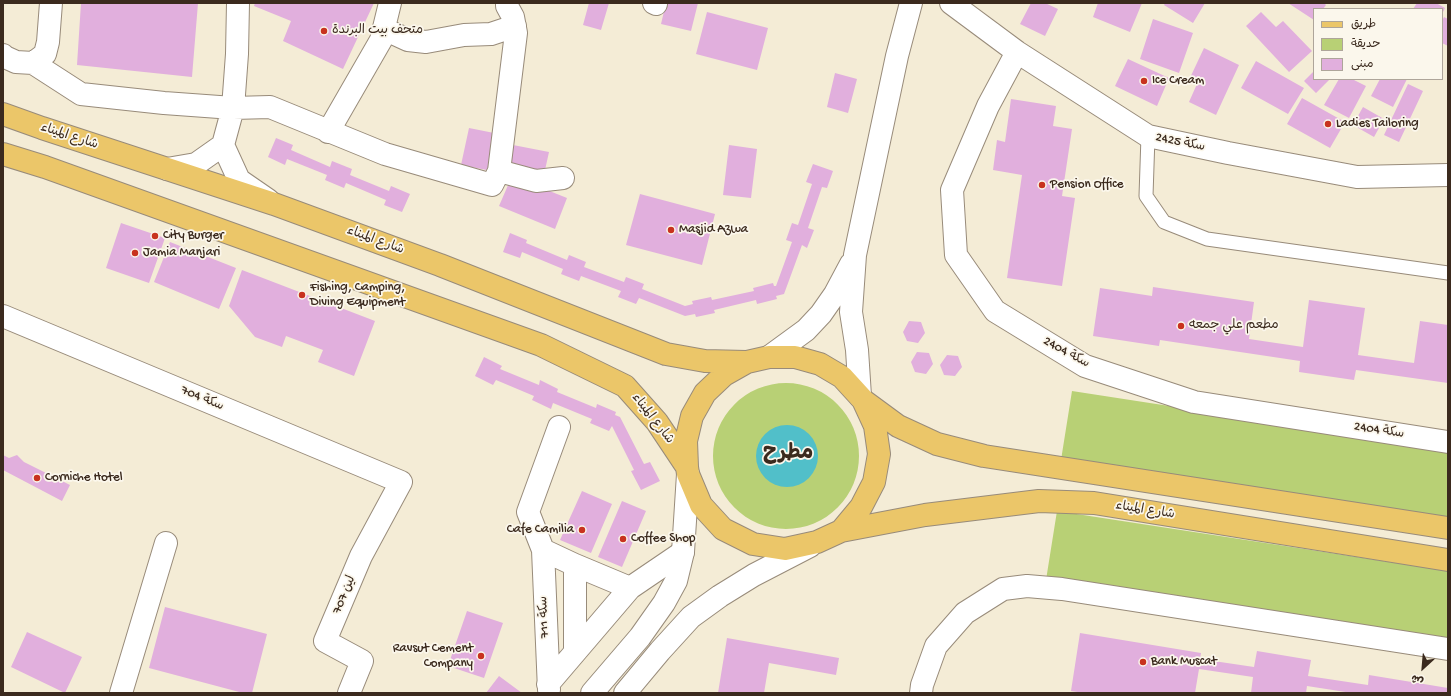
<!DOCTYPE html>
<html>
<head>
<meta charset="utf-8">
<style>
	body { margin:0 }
	#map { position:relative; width:1451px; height:696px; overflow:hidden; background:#f4ecd6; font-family:"Gochi Hand","Playpen Sans Arabic",sans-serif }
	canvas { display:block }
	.frame { position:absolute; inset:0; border:4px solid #3b2a1e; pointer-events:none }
	.legend { position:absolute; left:1313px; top:8px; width:130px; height:72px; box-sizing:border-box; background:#fbf7ec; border:1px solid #aea59a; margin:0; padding:5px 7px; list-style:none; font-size:12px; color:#3b2a1e }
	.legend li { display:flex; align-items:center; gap:8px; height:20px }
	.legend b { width:20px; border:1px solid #aea59a }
	.north { position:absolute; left:1403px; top:648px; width:40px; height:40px; -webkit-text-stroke:3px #fbf7ec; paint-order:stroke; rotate:206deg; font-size:11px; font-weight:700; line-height:16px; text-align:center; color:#3b2a1e }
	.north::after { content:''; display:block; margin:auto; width:14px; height:18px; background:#3b2a1e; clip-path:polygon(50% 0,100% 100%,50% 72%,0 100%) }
</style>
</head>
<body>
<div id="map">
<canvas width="1451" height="696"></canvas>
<div class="frame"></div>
<ul class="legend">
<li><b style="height:5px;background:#ebc669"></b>طريق</li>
<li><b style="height:11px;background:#b8d075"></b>حديقة</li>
<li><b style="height:11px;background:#e1afdd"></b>مبنى</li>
</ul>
<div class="north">ش</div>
</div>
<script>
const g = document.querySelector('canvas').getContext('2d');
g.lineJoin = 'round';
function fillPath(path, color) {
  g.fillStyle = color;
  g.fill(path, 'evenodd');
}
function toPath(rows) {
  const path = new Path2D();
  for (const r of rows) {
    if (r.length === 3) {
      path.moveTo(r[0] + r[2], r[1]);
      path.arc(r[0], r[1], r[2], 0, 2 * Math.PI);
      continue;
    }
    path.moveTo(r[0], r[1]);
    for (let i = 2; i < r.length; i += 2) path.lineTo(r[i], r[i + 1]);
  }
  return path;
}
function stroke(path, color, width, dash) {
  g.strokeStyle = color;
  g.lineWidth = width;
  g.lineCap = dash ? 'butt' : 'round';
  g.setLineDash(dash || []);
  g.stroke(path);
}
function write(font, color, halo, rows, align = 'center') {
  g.font = font + ' "Gochi Hand","Playpen Sans Arabic",sans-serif';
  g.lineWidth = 3.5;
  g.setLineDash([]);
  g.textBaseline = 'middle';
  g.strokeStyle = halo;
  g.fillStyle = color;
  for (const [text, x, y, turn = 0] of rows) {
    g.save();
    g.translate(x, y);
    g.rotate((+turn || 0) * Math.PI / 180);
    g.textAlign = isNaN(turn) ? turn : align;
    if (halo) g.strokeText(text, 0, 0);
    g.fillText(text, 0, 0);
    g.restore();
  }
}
fillPath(toPath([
	[786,456,73],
	[1072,391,1448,449,1448,520,1061,460],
	[1057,511,1448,571,1448,642,1046,580]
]), '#b8d075');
fillPath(toPath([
	[787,456,31]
]), '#51bfc9');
fillPath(toPath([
	[81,3,198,3,192,77,77,65],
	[255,3,374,3,343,69,283,41,291,21,254,6],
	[589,3,609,3,601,30,583,25],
	[666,3,698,3,691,31,661,24],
	[1031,3,1045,3,1058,9,1045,36,1020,24],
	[1098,3,1142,3,1130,32,1093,17],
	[1165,3,1205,3,1193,23,1164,5],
	[1288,3,1324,3,1326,5,1323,9,1314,9,1314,20],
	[1417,3,1436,3,1445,8,1442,14,1442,9,1413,9],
	[707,12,768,28,757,70,696,54],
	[1261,12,1276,27,1283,21,1312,51,1289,72,1246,26],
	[1444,17,1448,19,1448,46,1442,43,1442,21],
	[1153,19,1193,33,1179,73,1140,59],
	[1204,48,1239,65,1216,115,1189,102,1197,84,1189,80],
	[1128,59,1169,78,1157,106,1115,86],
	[1256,61,1304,88,1288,114,1241,88],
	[1314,71,1314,79,1330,79,1316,93,1304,81],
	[835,73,857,79,848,113,827,107],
	[1339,79,1352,79,1366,86,1349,118,1324,105],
	[1380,79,1407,79,1393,107,1371,96],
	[1408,84,1423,91,1399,142,1384,135],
	[1302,98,1345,122,1330,148,1287,124],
	[1011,99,1056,106,1053,126,1072,129,1062,196,1075,198,1062,286,1007,278,1022,175,993,170,997,140,1005,142],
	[1363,107,1384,119,1374,137,1353,125],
	[469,128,499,134,492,171,461,165],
	[276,138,293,145,291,150,330,167,332,161,352,169,350,175,389,191,391,186,410,194,402,212,384,205,386,200,346,183,344,188,325,180,327,175,287,159,285,165,268,157],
	[513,145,549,152,543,179,507,171],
	[729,145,757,149,751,198,723,195],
	[813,164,833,171,827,188,822,187,808,228,814,230,807,248,802,245,784,294,776,296,777,299,757,304,756,300,714,310,715,313,696,317,695,314,685,316,639,298,636,304,618,297,621,291,581,276,579,281,561,274,563,269,522,252,520,258,503,252,510,233,527,240,526,243,567,260,569,255,586,262,584,267,624,282,626,277,644,284,642,289,685,306,693,304,692,301,711,297,712,300,754,291,753,288,773,283,774,286,776,286,792,242,786,240,792,223,798,225,812,184,806,182],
	[512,176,567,198,555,229,499,206],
	[640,194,715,214,702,265,626,245],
	[121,223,165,238,149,283,106,268],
	[170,242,236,268,219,309,154,282],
	[242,270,375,321,354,376,318,362,323,350,286,336,282,347,255,337,229,306],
	[1153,287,1254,302,1249,339,1303,347,1309,300,1365,308,1358,355,1414,363,1420,321,1448,325,1448,383,1356,370,1354,380,1299,372,1300,361,1160,340,1159,346,1093,336,1100,288,1152,296],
	[909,321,921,322,925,333,918,343,907,341,903,332],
	[917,352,929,353,933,364,926,374,915,372,911,362],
	[947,355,958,356,962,367,955,376,944,375,940,365],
	[484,357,502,366,500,369,539,385,540,380,558,389,557,392,596,408,597,404,616,412,615,415,620,417,644,464,650,462,660,481,641,490,631,471,634,470,612,426,609,431,590,423,592,419,553,403,551,409,532,400,534,396,496,380,493,385,475,376],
	[3,455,9,458,17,455,24,462,70,485,62,501,3,470],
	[582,491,612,504,591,553,560,540],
	[622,501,646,511,622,567,598,557],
	[165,607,267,634,252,693,243,693,149,668],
	[467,611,503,623,484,678,448,666],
	[27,632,82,657,65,693,11,667],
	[1080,633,1201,653,1200,659,1254,667,1257,651,1311,660,1308,676,1368,685,1369,675,1448,688,1448,693,1352,693,1307,686,1306,693,1251,693,1253,677,1199,669,1195,693,1084,693,1071,691],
	[727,638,839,658,836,675,769,663,764,693,718,693],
	[499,676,522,693,486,693]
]), '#e1afdd');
const service = toPath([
	[1148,136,1146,196,1164,222,1207,239,1448,273]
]);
const minor = toPath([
	[238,3,237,54,233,108,223,145,239,180,268,200],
	[654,3,656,4],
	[951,3,1017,52,1148,136,1228,153,1357,177,1448,175],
	[384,29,408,40,426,42,464,35,491,34,515,26],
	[1017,52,988,106,952,190,956,255,995,311,1085,366,1194,402,1448,442],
	[3,55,5,57,16,62,33,63,81,94,164,103,233,108,270,107,385,154,492,185,499,171,536,181,563,178],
	[33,63,45,54,48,42,51,3],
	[328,132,381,40,390,3],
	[167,169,196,164,223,145],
	[499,171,516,33,513,17,507,6,507,3],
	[3,316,401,482,361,556,325,641,362,661,349,693],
	[769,357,806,330,821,314,835,294,851,264],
	[860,396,857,350,851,312,855,255,897,56,911,3],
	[559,427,528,512,543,550,575,565,630,588],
	[543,550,549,690],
	[575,565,575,652],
	[548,684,630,588,683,552],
	[121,693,166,543],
	[921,693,922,685,936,646,965,613,1003,589,1027,586,1062,589,1448,649]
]);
const tertiary = toPath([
	[592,693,640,637,664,603,676,581,683,552,688,474],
	[625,693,660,651,691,617,720,596,754,575,810,546]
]);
const primary = toPath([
	[3,114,42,128,274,204,440,265,666,354,705,361,746,362],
	[3,154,45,167,541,345,625,386,657,422,687,467,688,474,701,505,723,529,753,544,785,549,817,542,841,531,861,507,874,482,879,454,875,426,863,400,842,377,820,364,795,357,769,357,747,362,724,375,705,393,692,416,686,441,687,467],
	[864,401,898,426,937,444,984,456,1448,528],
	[841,531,925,515,1039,501,1094,503,1448,560]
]);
stroke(service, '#988b7a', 15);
stroke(minor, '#988b7a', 24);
stroke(tertiary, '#988b7a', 24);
stroke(primary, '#988b7a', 24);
stroke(service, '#fff', 13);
stroke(minor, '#fff', 22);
stroke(tertiary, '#fff', 22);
stroke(primary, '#ebc669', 22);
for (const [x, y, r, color] of [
	[324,31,4,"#c8321e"],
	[1144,81,4,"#c8321e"],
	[1328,124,4,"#c8321e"],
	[1042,185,4,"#c8321e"],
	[671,230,4,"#c8321e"],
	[155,236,4,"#c8321e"],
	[135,253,4,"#c8321e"],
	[302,295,4,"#c8321e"],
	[1181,326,4,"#c8321e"],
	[37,478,4,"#c8321e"],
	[582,530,4,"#c8321e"],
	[623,539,4,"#c8321e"],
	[481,656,4,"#c8321e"],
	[1143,662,4,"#c8321e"]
]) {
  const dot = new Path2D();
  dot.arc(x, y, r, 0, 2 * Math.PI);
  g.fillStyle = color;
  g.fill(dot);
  stroke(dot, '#fbf7ec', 1.5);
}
write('13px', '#3b2a1e', '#fbf7ec', [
	["متحف بيت البرندة",332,31],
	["Ice Cream",1152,81],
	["Ladies Tailoring",1336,124],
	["Pension Office",1050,185],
	["Masjid Azwa",679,230],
	["City Burger",163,236],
	["Jamia Manjari",143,253],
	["Fishing, Camping,",310,288],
	["Diving Equipment",310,303],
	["مطعم علي جمعه",1189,326],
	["Corniche Hotel",45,478],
	["Cafe Camilia",574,530,"right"],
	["Coffee Shop",631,539],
	["Ravsut Cement",473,649,"right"],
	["Company",473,664,"right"],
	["Bank Muscat",1151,662]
], 'left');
write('13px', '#3b2a1e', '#fbf7ec', [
	["شارع الميناء",69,137,18],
	["سكة 2425",1180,143,12],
	["شارع الميناء",375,241,20],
	["سكة 2404",1066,353,29],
	["سكة 704",202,399,23],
	["شارع الميناء",652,419,52],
	["سكة 2404",1379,431,9],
	["شارع الميناء",1145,511,9],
	["لين 707",345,595,-67],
	["711 سكة",545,617,-92]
]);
write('bold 21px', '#3b2a1e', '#fbf7ec', [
	["مطرح",788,455]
]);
</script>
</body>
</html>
